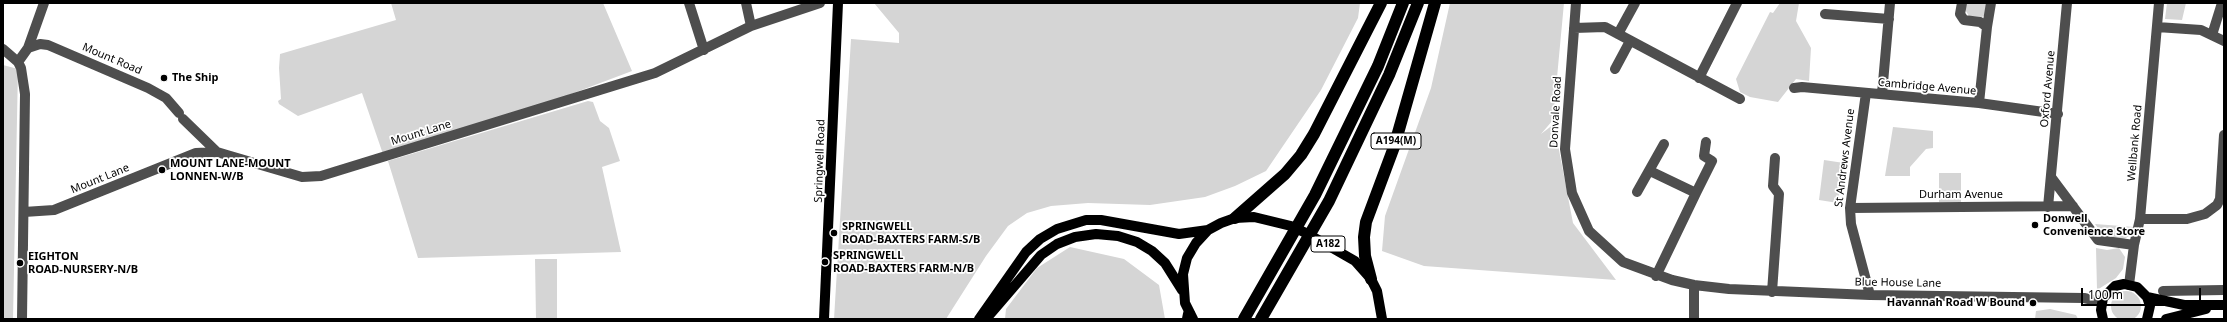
<!DOCTYPE html>
<html>
<head>
<meta charset="utf-8">
<style>
	body { margin:0 }
	#map { position:relative; width:2227px; height:322px; overflow:hidden; background:#fff; font-family:"Noto Sans",sans-serif }
	canvas { display:block }
	.frame { position:absolute; inset:0; border:4px solid #000; pointer-events:none }
	.scale { position:absolute; left:2081px; top:288px; width:120px; height:18px; box-sizing:border-box; border:2px solid #000; border-top:0; padding-left:5px; font-size:12px; line-height:14px; white-space:nowrap; color:#000; -webkit-text-stroke:3px #fff; paint-order:stroke }
</style>
</head>
<body>
<div id="map">
<canvas width="2227" height="322"></canvas>
<div class="frame"></div>
<div class="scale">100 m</div>
</div>
<script>
const g = document.querySelector('canvas').getContext('2d');
g.lineJoin = 'round';
function fillPath(path, color) {
  g.fillStyle = color;
  g.fill(path, 'evenodd');
}
function toPath(rows) {
  const path = new Path2D();
  for (const r of rows) {
    if (r.length === 3) {
      path.moveTo(r[0] + r[2], r[1]);
      path.arc(r[0], r[1], r[2], 0, 2 * Math.PI);
      continue;
    }
    path.moveTo(r[0], r[1]);
    for (let i = 2; i < r.length; i += 2) path.lineTo(r[i], r[i + 1]);
  }
  return path;
}
function stroke(path, color, width, dash) {
  g.strokeStyle = color;
  g.lineWidth = width;
  g.lineCap = dash ? 'butt' : 'round';
  g.setLineDash(dash || []);
  g.stroke(path);
}
function write(font, color, halo, rows, align = 'center') {
  g.font = font + ' "Noto Sans",sans-serif';
  g.lineWidth = 3.5;
  g.setLineDash([]);
  g.textBaseline = 'middle';
  g.strokeStyle = halo;
  g.fillStyle = color;
  for (const [text, x, y, turn = 0] of rows) {
    g.save();
    g.translate(x, y);
    g.rotate((+turn || 0) * Math.PI / 180);
    g.textAlign = isNaN(turn) ? turn : align;
    if (halo) g.strokeText(text, 0, 0);
    g.fillText(text, 0, 0);
    g.restore();
  }
}
fillPath(toPath([
	[391,3,603,3,632,71,489,125,384,157,362,93,298,116,279,104,278,101,281,99,279,68,280,54,396,20],
	[874,3,1360,3,1358,18,1321,90,1266,171,1235,186,1205,197,1150,205,1088,203,1051,206,1027,213,1008,226,986,256,946,319,834,319,851,39,899,43,899,33],
	[1450,3,1564,3,1553,120,1541,134,1554,124,1573,223,1616,280,1424,266,1382,251,1385,216,1431,88],
	[1780,3,1799,3,1796,21,1811,48,1809,81,1796,79,1778,102,1750,97,1740,92,1736,79,1770,12,1773,13],
	[1965,3,1987,3,1985,15,1982,17,1969,16,1964,8],
	[2167,3,2186,3,2182,20,2165,19],
	[3,65,18,69,13,319,3,319],
	[588,101,593,102,600,121,609,128,620,161,602,167,621,252,418,258,388,161],
	[1893,127,1933,131,1933,148,1926,149,1910,167,1910,176,1885,176],
	[1824,160,1844,163,1838,203,1819,200],
	[1939,173,1961,173,1961,202,1939,202],
	[2095,224,2134,227,2133,234,2124,239,2106,239],
	[1070,247,1124,259,1159,285,1165,319,1005,319,1006,309,1037,268],
	[2119,248,2125,257,2123,269,2116,278,2097,290,2096,248,2107,250],
	[535,259,557,259,557,319,536,319],
	[2126,306,15],
	[2050,309,2076,315,2078,319,2035,319,2036,311]
]), '#d5d5d5');
stroke(toPath([
	[689,3,704,50],
	[746,3,751,26],
	[1576,3,1565,149,1572,193,1589,231,1623,262,1672,280,1694,285,1729,289,1870,295,2084,298,2102,302],
	[1962,3,1960,14,1964,20,1980,22,1987,27,1979,103],
	[1825,14,1889,19],
	[1987,27,1991,3],
	[2157,27,2201,30,2224,41],
	[1574,28,1605,27,1740,99],
	[1618,34,1635,3],
	[2212,35,2222,3],
	[28,48,44,3],
	[3,49,18,62,21,68,25,94,22,319],
	[18,62,28,48,40,44,48,45,148,88,166,98,179,113],
	[1615,69,1630,41],
	[1699,78,1737,3],
	[1794,88,1802,87,1979,103,2058,114],
	[1866,93,1850,208,1851,224,1870,295],
	[1882,94,1890,3],
	[183,119,217,152],
	[1650,171,1696,193,1656,276],
	[2051,177,2098,240,2134,245],
	[1637,192,1664,144],
	[1696,193,1712,161,1704,156,1706,142],
	[2217,205,2220,199,2224,135],
	[2048,207,2067,3],
	[1850,208,2073,206],
	[24,212,54,210,196,153,217,152,227,155,302,177,321,176,655,73,751,26,820,3],
	[2140,219,2187,219,2205,214,2217,205],
	[1694,285,1694,319],
	[2129,285,2134,245,2140,219,2159,3],
	[2163,291,2224,290],
	[1772,292,1779,194,1773,186,1775,158]
]), '#4e4e4e', 10);
stroke(toPath([
	[2147,297,2184,305,2224,305],
	[824,319,838,3],
	[979,319,1026,252,1040,239,1057,229,1086,220,1101,220,1179,234,1208,230],
	[986,319,1041,255,1057,244,1075,237,1096,234,1118,236,1137,242,1152,251,1165,263,1182,290],
	[1193,319,1185,303,1183,274,1187,258,1196,243,1208,230,1221,223,1235,218,1254,217,1291,226,1308,234,1355,261,1371,279,1377,291,1382,319],
	[2103,319,2101,310,2103,298,2115,286,2124,284,2137,287,2147,297,2150,306,2147,319],
	[2166,319,2206,309]
]), '#000', 10);
stroke(toPath([
	[1235,218,1285,174,1301,155,1314,134,1381,3],
	[1371,279,1365,256,1364,237,1366,222,1394,147,1435,3],
	[1188,319,1189,314],
	[1244,319,1315,195,1378,66,1403,3],
	[1261,319,1329,201,1389,75,1418,3]
]), '#000', 12);
for (const [x, y, r, color] of [
	[164,78,4,"#000"],
	[162,170,4,"#000"],
	[2035,225,4,"#000"],
	[834,233,4,"#000"],
	[825,262,4,"#000"],
	[20,263,4,"#000"],
	[2033,303,4,"#000"]
]) {
  const dot = new Path2D();
  dot.arc(x, y, r, 0, 2 * Math.PI);
  g.fillStyle = color;
  g.fill(dot);
  stroke(dot, '#fff', 1.5);
}
for (const [x, y, w] of [
	[1396,141,50],
	[1328,244,34]
]) {
  const box = new Path2D();
  box.roundRect(x - w / 2, y - 8, w, 16, 3);
  g.fillStyle = '#fff';
  g.fill(box);
  stroke(box, '#000', 1);
}
write('bold 10px', '#000', null, [
	["A194(M)",1396,141],
	["A182",1328,244]
]);
write('11px', '#000', '#fff', [
	["Mount Road",112,59,23],
	["Cambridge Avenue",1927,87,5],
	["Oxford Avenue",2048,89,-85],
	["Donvale Road",1556,112,-87],
	["Mount Lane",421,133,-17],
	["Wellbank Road",2135,143,-85],
	["St Andrews Avenue",1845,158,-83],
	["Springwell Road",820,161,-88],
	["Mount Lane",100,179,-22],
	["Durham Avenue",1961,195],
	["Blue House Lane",1898,283,1]
]);
write('bold 11px', '#000', '#fff', [
	["The Ship",172,78],
	["MOUNT LANE-MOUNT",170,164],
	["LONNEN-W/B",170,177],
	["Donwell",2043,219],
	["Convenience Store",2043,232],
	["SPRINGWELL",842,227],
	["ROAD-BAXTERS FARM-S/B",842,240],
	["SPRINGWELL",833,256],
	["ROAD-BAXTERS FARM-N/B",833,269],
	["EIGHTON",28,257],
	["ROAD-NURSERY-N/B",28,270],
	["Havannah Road W Bound",2025,303,"right"]
], 'left');
</script>
</body>
</html>
